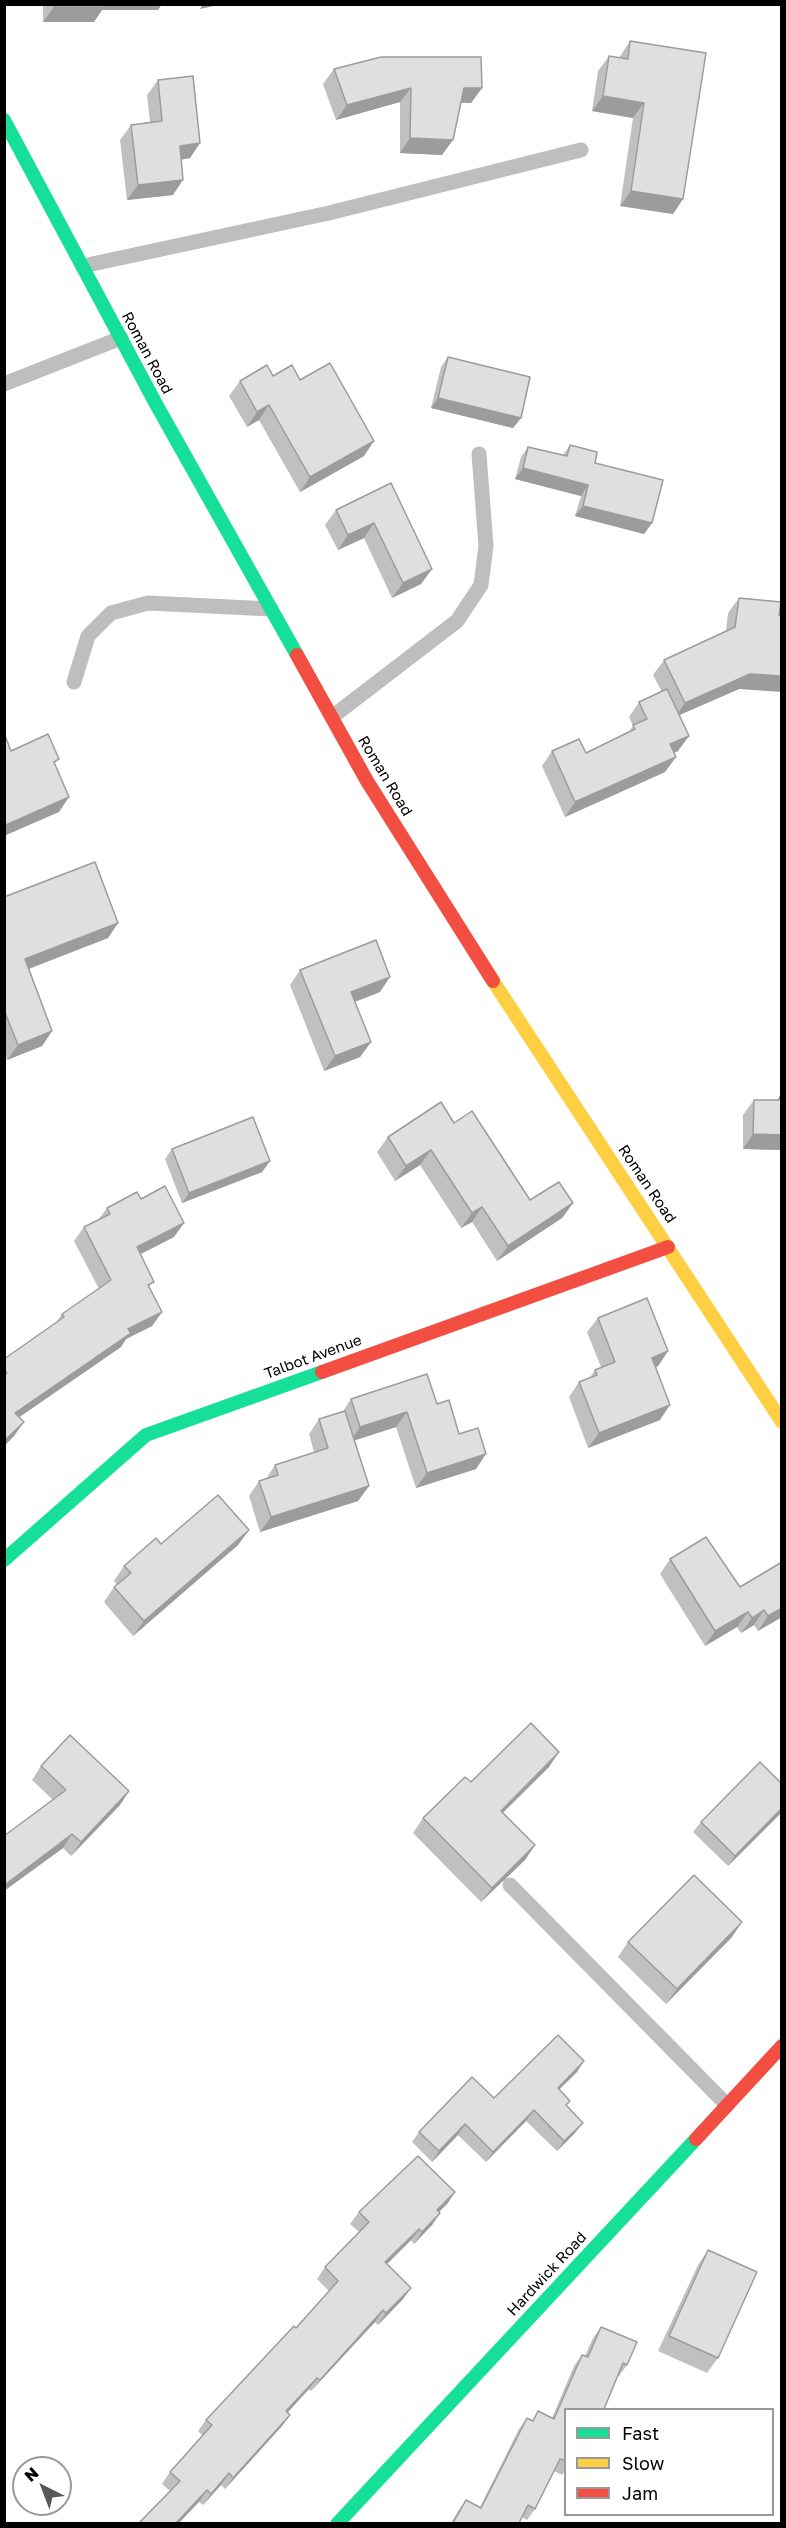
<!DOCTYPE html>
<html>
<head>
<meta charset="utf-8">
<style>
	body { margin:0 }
	#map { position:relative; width:786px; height:2528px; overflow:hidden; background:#fff; font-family:"Golos Text",sans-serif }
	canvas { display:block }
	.frame { position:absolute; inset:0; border:6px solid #000; pointer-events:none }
	.legend { position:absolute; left:564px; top:2408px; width:210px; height:108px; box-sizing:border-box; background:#fff; border:2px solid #999; margin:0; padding:8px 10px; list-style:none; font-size:18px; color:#000 }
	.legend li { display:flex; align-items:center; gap:12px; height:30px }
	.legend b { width:30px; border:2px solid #999 }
	.north { position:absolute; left:12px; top:2456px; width:60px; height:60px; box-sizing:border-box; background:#fff; border:2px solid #999; border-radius:50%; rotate:318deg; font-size:16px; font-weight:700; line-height:24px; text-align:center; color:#000 }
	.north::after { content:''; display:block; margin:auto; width:21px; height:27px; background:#595959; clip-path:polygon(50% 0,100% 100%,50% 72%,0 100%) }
</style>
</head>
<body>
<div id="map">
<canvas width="786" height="2528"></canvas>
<div class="frame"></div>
<ul class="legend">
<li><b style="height:8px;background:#16e098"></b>Fast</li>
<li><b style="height:8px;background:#ffcf43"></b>Slow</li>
<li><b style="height:8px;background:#f24e42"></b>Jam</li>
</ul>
<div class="north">N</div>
</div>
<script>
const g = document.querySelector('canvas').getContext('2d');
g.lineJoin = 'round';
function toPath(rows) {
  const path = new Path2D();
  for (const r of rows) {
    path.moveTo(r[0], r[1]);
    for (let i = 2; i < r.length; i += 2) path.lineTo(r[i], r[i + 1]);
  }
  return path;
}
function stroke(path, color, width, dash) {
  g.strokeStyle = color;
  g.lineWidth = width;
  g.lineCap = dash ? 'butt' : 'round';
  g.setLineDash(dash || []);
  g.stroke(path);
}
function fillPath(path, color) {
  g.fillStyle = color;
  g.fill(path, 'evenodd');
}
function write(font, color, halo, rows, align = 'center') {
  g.font = font + ' "Golos Text",sans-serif';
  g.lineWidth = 5;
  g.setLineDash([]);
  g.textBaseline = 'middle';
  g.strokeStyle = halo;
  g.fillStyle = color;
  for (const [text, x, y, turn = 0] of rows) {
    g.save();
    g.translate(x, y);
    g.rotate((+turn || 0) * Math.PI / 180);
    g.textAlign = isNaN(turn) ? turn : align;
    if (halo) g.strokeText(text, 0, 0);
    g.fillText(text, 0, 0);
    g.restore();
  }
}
stroke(toPath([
	[83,266,329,213,581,150],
	[4,384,121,338],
	[74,682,88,636,111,613,148,603,271,609],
	[332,717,457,621,481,585,486,546,479,454],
	[510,1885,727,2105]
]), '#bebebe', 15);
stroke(toPath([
	[4,120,156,404,297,655],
	[4,1560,146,1435,322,1372],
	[337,2524,696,2139]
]), '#16e098', 14);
stroke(toPath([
	[493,981,782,1422]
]), '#ffcf43', 14);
stroke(toPath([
	[297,655,367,781,493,981],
	[322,1372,668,1247],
	[696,2139,782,2046]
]), '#f24e42', 14);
fillPath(toPath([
	[43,4,162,4,158,10,102,10,94,22,43,22],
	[630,41,683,199,673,214,620,206,633,118,592,111,598,71,609,56,619,58],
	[334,69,482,88,471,103,461,103,442,155,400,153,400,102,336,120,323,84],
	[158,80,200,143,190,158,181,160,173,195,127,200,120,140,131,125,150,122,147,95],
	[448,357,521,418,513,428,431,408,441,367],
	[273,376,364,456,300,492,259,420,247,427,229,396,240,381],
	[570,445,595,463,652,523,644,534,575,516,581,496,515,479,521,457,528,447,563,455],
	[391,483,432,569,421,584,392,598,364,538,338,550,325,525,336,510],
	[739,598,739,689,679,715,678,751,674,753,676,757,665,772,565,817,542,766,552,751,586,753,628,733,633,726,629,717,639,702,662,692,653,675,664,660,726,631,728,613],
	[4,897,118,923,108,938,29,969,52,1031,42,1046,7,1060,4,1052],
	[300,970,380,992,355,1002,371,1042,360,1057,324,1071,290,985],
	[780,1096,782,1150,743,1149,743,1115,754,1100,777,1100],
	[454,1123,530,1200,573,1203,562,1218,497,1261,472,1222,461,1228,420,1165,395,1181,377,1152,388,1137],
	[172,1149,270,1161,262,1172,182,1203,165,1159],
	[141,1199,174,1237,140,1254,150,1288,162,1312,152,1326,126,1339,121,1347,19,1417,14,1436,4,1446,4,1359,55,1324,62,1314,99,1289,74,1241,84,1227,99,1219,107,1208],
	[598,1318,668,1351,658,1366,656,1367,660,1420,588,1448,569,1397,579,1382,589,1379,595,1370,601,1367,587,1332],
	[351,1399,437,1404,459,1434,476,1469,416,1488,396,1427,354,1440,369,1486,358,1501,260,1532,249,1496,259,1481,266,1479,275,1465,314,1452,309,1434,319,1419,343,1411],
	[249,1530,238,1545,133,1636,104,1602,114,1587,117,1585,114,1581,124,1566,161,1544],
	[670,1559,740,1587,782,1562,782,1617,758,1631,754,1625,741,1633,737,1627,705,1646,660,1574],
	[41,1766,129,1791,120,1805,71,1856,63,1848,4,1891,4,1836,53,1800,32,1780],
	[549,1767,503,1813,535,1845,525,1860,481,1902,413,1833,423,1818,471,1782],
	[782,1784,782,1812,728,1866,693,1832,701,1822],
	[732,1937,666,2004,618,1957,628,1942],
	[577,2072,559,2090,567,2106,575,2133,557,2151,526,2121,486,2162,458,2135,432,2162,412,2142,419,2132,494,2098],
	[455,2192,447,2204,439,2212,440,2213,432,2225,414,2244,411,2240,387,2264,411,2288,403,2299,378,2325,375,2322,311,2391,309,2389,288,2412,282,2426,225,2489,221,2485,203,2505,199,2502,170,2491,162,2484,170,2472,203,2436,198,2431,206,2420,296,2328,329,2291,317,2279,325,2267,359,2232,350,2224,359,2212],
	[708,2250,718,2358,707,2373,658,2351,698,2265],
	[601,2327,627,2365,619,2376,618,2376,566,2409,566,2470,562,2475,554,2471,535,2509,527,2520,522,2517,519,2523,451,2523,458,2511,466,2500,480,2507,519,2429,527,2418,532,2421,538,2411,552,2418,574,2366,582,2355,585,2356,593,2338]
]), '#c0c0c0');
fillPath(toPath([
	[98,4,162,4,158,10,102,10,94,22,43,22,54,7],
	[203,4,223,4,200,9],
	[411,88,400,102,336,120,347,105],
	[464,88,482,88,471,103,453,102],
	[603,96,644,103,633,118,592,111],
	[410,138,453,140,442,155,400,153],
	[200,143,190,158,169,161,180,146],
	[183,180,173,195,127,200,138,185],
	[631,191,683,199,673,214,620,206],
	[438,398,521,418,513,428,431,408],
	[269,405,259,420,247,427,257,412],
	[374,441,364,456,300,492,310,477],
	[523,468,588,485,581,496,515,479],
	[583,506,652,523,644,534,575,516],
	[374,523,364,538,338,550,348,535],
	[432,569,421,584,392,598,403,583],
	[750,674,782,676,782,692,739,689,675,717,685,703],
	[689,736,678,751,660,759,670,744],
	[676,757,665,772,565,817,575,802],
	[69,797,59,812,4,836,4,827,6,825],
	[118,923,108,938,15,974,25,959],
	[390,977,380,992,341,1007,351,992],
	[52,1031,42,1046,7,1060,18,1045],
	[371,1042,360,1057,324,1071,335,1056],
	[753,1134,782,1135,782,1150,743,1149],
	[431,1150,420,1165,395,1181,406,1166],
	[270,1161,262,1172,182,1203,189,1193],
	[573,1203,562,1218,497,1261,508,1246],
	[482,1207,472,1222,461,1228,472,1213],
	[184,1223,174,1237,127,1261,137,1247],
	[162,1312,152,1326,126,1339,121,1347,5,1427,15,1413,128,1329],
	[668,1351,658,1366,641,1373,652,1358],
	[670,1405,660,1420,588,1448,599,1433],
	[407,1412,396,1427,350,1442,360,1427],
	[24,1422,14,1436,4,1446,4,1441],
	[486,1454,476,1469,416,1488,427,1473],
	[369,1486,358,1501,260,1532,271,1517],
	[249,1530,238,1545,133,1636,144,1621],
	[782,1608,782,1617,758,1631,768,1616],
	[764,1610,754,1625,741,1633,752,1618],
	[748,1612,737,1627,705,1646,715,1631],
	[559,1752,549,1767,490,1825,501,1811],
	[129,1791,120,1805,71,1856,81,1842],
	[782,1808,782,1812,728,1866,735,1856],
	[72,1834,63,1848,4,1891,4,1886,6,1884],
	[535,1845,525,1860,481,1902,492,1888],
	[742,1922,732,1937,666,2004,677,1989],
	[584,2061,577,2072,550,2098,558,2088],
	[534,2110,526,2121,486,2162,493,2152],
	[583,2123,575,2133,557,2151,564,2141],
	[465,2124,458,2135,432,2162,439,2151],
	[455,2192,447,2204,429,2222,437,2210],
	[440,2213,432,2225,414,2244,422,2232],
	[419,2229,411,2240,377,2274,385,2262],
	[411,2288,403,2299,378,2325,386,2313],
	[383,2310,375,2322,311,2391,320,2380],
	[317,2378,309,2389,278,2423,286,2411],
	[290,2415,282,2426,225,2489,233,2478],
	[229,2473,221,2485,203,2505,211,2494],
	[207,2490,199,2502,179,2523,176,2523]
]), '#9c9c9c');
const building = toPath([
	[54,4,104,4,104,7,54,7,54,4],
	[630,41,706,53,683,199,631,191,644,103,603,96,609,56,628,59,630,41],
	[381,57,481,57,482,88,464,88,453,140,410,138,411,88,347,105,334,69,381,57],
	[193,76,200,143,180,146,183,180,138,185,131,125,162,121,158,80,193,76],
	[448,357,530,377,521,418,438,398,448,357],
	[330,363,374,441,310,477,269,405,257,412,240,381,267,365,273,376,292,365,300,380,330,363],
	[570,445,597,452,595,463,663,480,652,523,583,506,588,485,523,468,528,447,567,456,570,445],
	[391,483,432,569,403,583,374,523,348,535,336,510,391,483],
	[739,598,781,602,779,615,782,615,782,676,750,674,685,703,664,660,735,627,739,598],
	[667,689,689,736,670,744,676,757,575,802,552,751,579,739,586,753,635,729,633,725,647,719,639,702,667,689],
	[4,733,11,751,48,734,59,759,54,762,69,797,6,825,4,823,4,733],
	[95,862,118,923,25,959,52,1031,18,1045,4,1010,4,897,95,862],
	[376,940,390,977,351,992,371,1042,335,1056,300,970,376,940],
	[780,1096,782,1096,782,1135,753,1134,754,1100,779,1100,780,1096],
	[441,1102,454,1123,472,1111,530,1200,559,1182,573,1203,508,1246,482,1207,472,1213,431,1150,406,1166,388,1137,441,1102],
	[253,1117,270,1161,189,1193,172,1149,253,1117],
	[165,1186,184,1223,137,1247,154,1282,148,1285,162,1312,128,1329,131,1333,15,1413,24,1422,4,1441,4,1375,7,1373,4,1369,4,1359,64,1317,62,1314,111,1280,84,1227,110,1214,107,1208,137,1192,141,1199,165,1186],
	[647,1298,668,1351,652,1358,670,1405,599,1433,579,1382,597,1375,595,1370,615,1362,598,1318,647,1298],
	[427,1374,437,1404,449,1400,459,1434,478,1428,486,1454,427,1473,407,1412,360,1427,351,1399,427,1374],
	[345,1411,369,1486,271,1517,259,1481,278,1475,275,1465,328,1448,319,1419,345,1411],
	[218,1495,249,1530,144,1621,114,1587,131,1573,124,1566,156,1538,161,1544,218,1495],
	[706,1537,740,1587,782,1562,782,1608,768,1616,764,1610,752,1618,748,1612,715,1631,670,1559,706,1537],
	[531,1723,559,1752,501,1811,535,1845,492,1888,423,1818,465,1777,471,1782,531,1723],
	[70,1735,129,1791,81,1842,72,1834,6,1884,4,1883,4,1836,66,1790,41,1766,70,1735],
	[760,1762,782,1784,782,1808,735,1856,701,1822,760,1762],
	[694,1875,742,1922,677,1989,628,1942,694,1875],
	[558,2035,584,2061,558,2088,570,2101,566,2105,583,2123,564,2141,534,2110,493,2152,465,2124,439,2151,419,2132,472,2077,494,2098,558,2035],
	[418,2156,455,2192,437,2210,440,2213,422,2232,419,2229,385,2262,411,2288,386,2313,383,2310,320,2380,317,2378,286,2411,290,2415,233,2478,229,2473,211,2494,207,2490,176,2523,139,2523,180,2481,170,2472,212,2425,206,2420,294,2326,296,2328,338,2281,325,2267,369,2222,359,2212,418,2156],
	[708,2250,757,2272,718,2358,669,2336,708,2250],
	[601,2327,637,2342,627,2365,623,2363,604,2409,566,2409,566,2461,560,2459,535,2509,528,2505,519,2523,453,2523,466,2500,481,2508,527,2418,533,2421,538,2411,554,2419,582,2355,588,2357,601,2327]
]);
fillPath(building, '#dfdfdf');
stroke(building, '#9c9c9c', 1.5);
write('15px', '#000', '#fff', [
	["Roman Road",147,353,62],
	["Roman Road",385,776,59],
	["Roman Road",647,1184,56],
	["Talbot Avenue",313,1357,-20],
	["Hardwick Road",547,2274,-47]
]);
</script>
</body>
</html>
